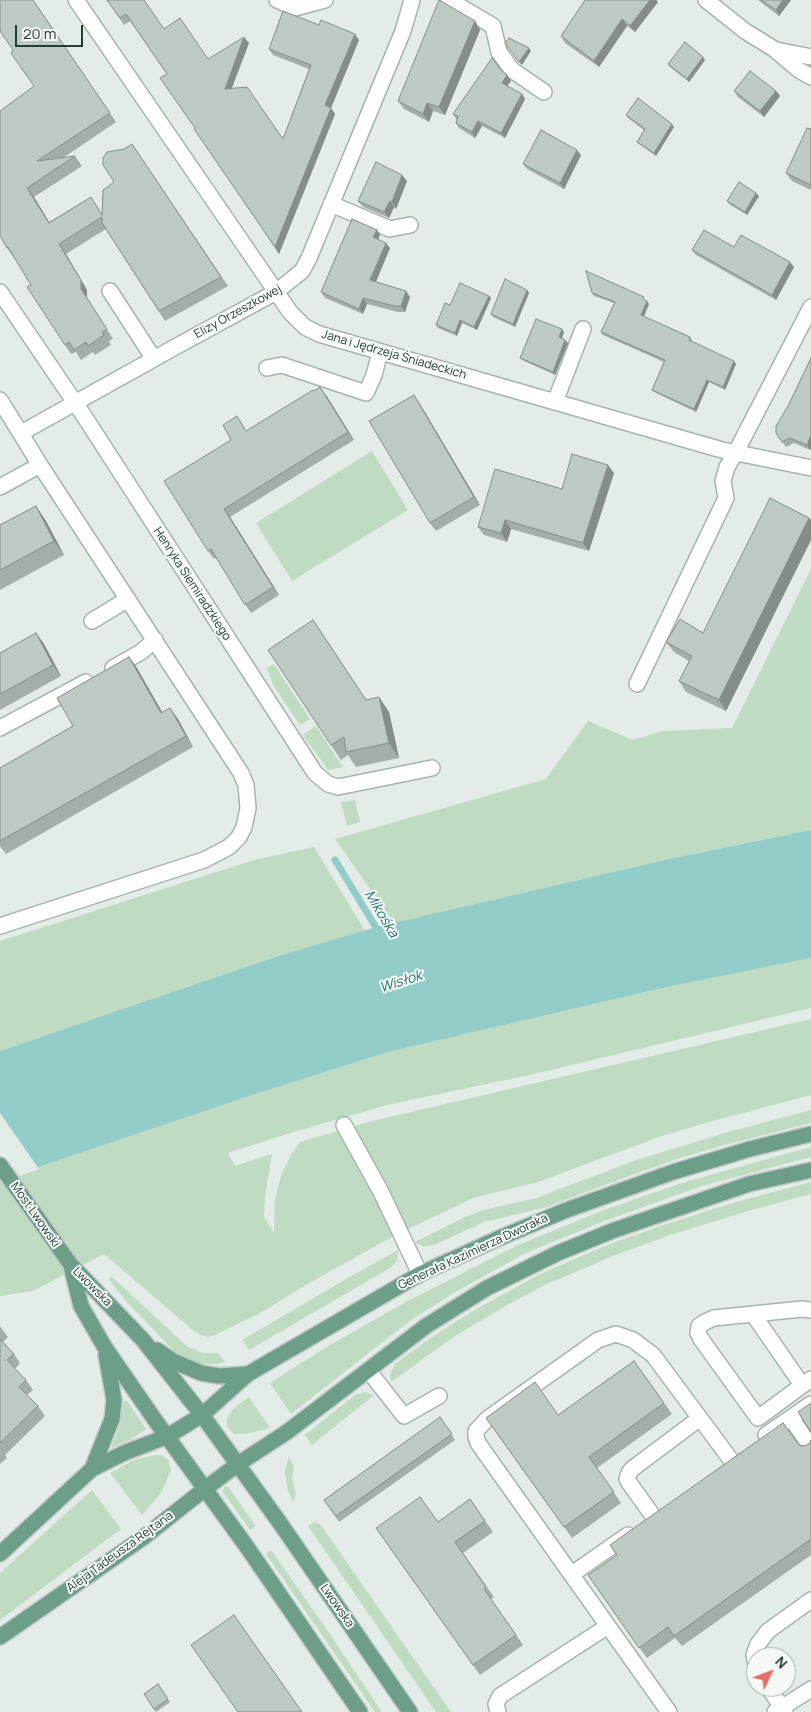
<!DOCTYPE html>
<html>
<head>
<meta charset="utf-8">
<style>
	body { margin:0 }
	#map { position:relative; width:811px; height:1712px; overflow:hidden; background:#e4ece7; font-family:Manrope,sans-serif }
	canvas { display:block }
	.north { position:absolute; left:746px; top:1647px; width:50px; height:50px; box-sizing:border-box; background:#f4f9f6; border:1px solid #a1ada7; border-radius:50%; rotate:47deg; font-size:14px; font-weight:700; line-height:20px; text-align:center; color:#253c31 }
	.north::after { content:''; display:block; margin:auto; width:18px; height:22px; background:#e66e69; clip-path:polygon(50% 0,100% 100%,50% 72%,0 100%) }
	.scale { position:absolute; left:15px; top:25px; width:68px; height:22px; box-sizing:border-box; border:2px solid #253c31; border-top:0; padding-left:6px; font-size:15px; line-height:18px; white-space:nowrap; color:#253c31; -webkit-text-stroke:4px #f4f9f6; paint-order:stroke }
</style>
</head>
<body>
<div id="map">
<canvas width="811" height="1712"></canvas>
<div class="north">N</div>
<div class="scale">20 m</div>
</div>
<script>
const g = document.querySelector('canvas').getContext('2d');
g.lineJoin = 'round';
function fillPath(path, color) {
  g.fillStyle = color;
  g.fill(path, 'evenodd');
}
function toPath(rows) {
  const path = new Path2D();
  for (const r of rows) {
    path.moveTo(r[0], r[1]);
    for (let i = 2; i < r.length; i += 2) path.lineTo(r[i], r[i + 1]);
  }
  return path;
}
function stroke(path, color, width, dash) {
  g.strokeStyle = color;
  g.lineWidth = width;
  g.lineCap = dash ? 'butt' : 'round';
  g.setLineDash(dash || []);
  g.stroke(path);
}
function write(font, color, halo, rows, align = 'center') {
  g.font = font + ' Manrope,sans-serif';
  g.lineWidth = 4;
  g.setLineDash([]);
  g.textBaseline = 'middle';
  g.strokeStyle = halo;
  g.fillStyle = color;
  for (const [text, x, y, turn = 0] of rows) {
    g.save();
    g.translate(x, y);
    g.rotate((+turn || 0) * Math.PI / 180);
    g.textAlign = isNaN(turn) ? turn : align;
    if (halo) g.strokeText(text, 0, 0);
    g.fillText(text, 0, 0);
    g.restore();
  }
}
fillPath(toPath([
	[372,451,408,510,292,581,256,523],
	[811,569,811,830,669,859,394,923,335,839,546,779,588,721,633,740,663,731,732,728],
	[274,664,310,719,300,725,273,685,267,668],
	[316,726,343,767,328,770,303,735],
	[355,800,360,822,347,826,341,802],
	[314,847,365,931,275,957,0,1051,0,941,254,860],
	[811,958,811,1008,534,1074,387,1105,293,1132,228,1153,235,1166,272,1154,265,1195,264,1217,274,1233,275,1200,281,1175,292,1153,300,1142,372,1121,811,1019,811,1095,705,1123,659,1137,538,1182,473,1198,390,1238,304,1286,262,1312,215,1335,208,1337,201,1335,194,1331,104,1254,33,1291,0,1296,0,1180,252,1095,392,1051,667,987],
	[811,1110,811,1123,717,1147,674,1160,591,1190,547,1207,484,1222,434,1245,423,1246,415,1242,467,1216,484,1210,536,1198,634,1161,721,1134],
	[811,1147,811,1157,702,1186,607,1220,528,1252,457,1291,414,1318,380,1344,291,1414,270,1383,323,1349,402,1304,518,1245,604,1210,685,1182],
	[811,1182,811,1194,741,1213,667,1236,613,1256,545,1285,509,1304,455,1336,391,1382,390,1375,395,1364,426,1341,471,1312,540,1274,607,1245,663,1225,736,1202],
	[398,1250,397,1261,390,1268,249,1350,242,1340,346,1279],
	[111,1276,188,1347,202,1353,218,1353,225,1362,217,1364,198,1364,182,1357,175,1352,126,1301,109,1280],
	[365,1392,374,1395,312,1445,305,1435,355,1395],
	[249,1397,270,1428,246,1434,234,1434,227,1427,227,1418,234,1408],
	[123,1401,127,1401,146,1429,128,1441,111,1448,119,1428],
	[155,1455,160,1455,168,1459,171,1470,161,1493,142,1515,110,1473,134,1460],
	[289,1457,294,1467,292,1479,296,1495,293,1501,288,1491,286,1480,285,1471],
	[227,1486,229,1488,256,1526,250,1530,223,1492,224,1487],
	[92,1490,121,1529,0,1620,0,1573],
	[314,1522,320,1524,451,1712,436,1712,308,1526],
	[271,1550,325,1627,382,1712,375,1712,266,1554]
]), '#bfdbc1');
fillPath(toPath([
	[811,830,811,958,667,987,392,1051,252,1095,0,1180,0,1051,275,957,376,927,669,859]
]), '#91ccc9');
fillPath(toPath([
	[0,1113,39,1169,0,1183]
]), '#e4ece7');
stroke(toPath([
	[335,860,380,934]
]), '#91ccc9', 7);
const minor = toPath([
	[76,0,290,312,305,327,319,334,722,450,811,468],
	[277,0,295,8,325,0],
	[449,0,493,26,499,52,512,70,544,92],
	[706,0,745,31,774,49,799,70,811,77],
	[776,50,811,57],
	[331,204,390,229,410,225],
	[110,291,154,359],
	[0,292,84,416,315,773,328,784,338,787,432,768],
	[267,368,282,365,366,393,374,375,380,352],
	[0,400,40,465,241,773,246,785,248,808,244,827,239,837,229,847,204,860,0,926],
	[555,402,583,329],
	[21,433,177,346,276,292,302,271,309,258,403,31,412,0],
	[0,487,40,465],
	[92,621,128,599],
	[113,668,141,652,155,640],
	[637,684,726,498,723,481,727,467,736,452,811,307],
	[0,728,86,682],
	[344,1125,381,1192,420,1274],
	[811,1310,802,1309,714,1318,705,1322,699,1326,698,1333,701,1339,758,1418,811,1379],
	[753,1314,802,1385],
	[368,1370,404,1416,439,1396],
	[791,1418,811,1447],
	[766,1435,811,1404],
	[653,1516,630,1484,627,1479,629,1473,632,1469,700,1418],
	[572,1574,628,1535],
	[756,1665,754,1655,758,1644,768,1631,811,1600],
	[768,1687,785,1712],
	[498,1712,496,1704,500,1696,608,1626],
	[669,1712,478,1443,476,1437,476,1431,487,1419,598,1340,616,1334,633,1340,653,1355,731,1460],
	[775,1712,811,1689]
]);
const major = toPath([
	[0,1165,71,1265,143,1340,202,1415,280,1523,410,1712],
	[71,1266,81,1306,104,1346,155,1420,247,1547,360,1712],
	[157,1350,173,1361,201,1373,219,1376,248,1374],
	[92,1469,112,1419,114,1400,106,1355],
	[0,1554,92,1469,124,1453,168,1436,202,1415,248,1374,420,1274,497,1239,564,1211,673,1172,750,1149,811,1134],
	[0,1637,144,1537,206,1488,238,1464,287,1432,426,1326,487,1288,558,1253,612,1231,749,1184,811,1170]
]);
stroke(minor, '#a7b4ad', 18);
stroke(major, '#c2c8c5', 18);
stroke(minor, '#fff', 15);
stroke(major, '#6d9e87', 15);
fillPath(toPath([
	[33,0,116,122,63,158,75,156,82,166,34,197,49,222,91,197,102,214,114,182,124,149,132,144,228,286,165,321,106,229,66,254,87,290,87,299,113,339,109,341,111,345,95,355,93,352,81,360,76,352,71,354,65,345,31,285,14,257,14,258,7,248,34,86,13,50],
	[107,0,164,29,208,59,249,43,232,88,283,139,309,69,273,55,269,49,319,25,359,40,331,108,335,114,279,254,195,128,167,74,130,21,124,25],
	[585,0,656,0,658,2,635,32,627,26,599,67,565,43,561,36],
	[758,0,791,0,779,16],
	[475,21,480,30,445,115,433,111,429,122,404,109,398,101],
	[705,60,689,82,670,67,668,64],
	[501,70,507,75,511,81,507,86,522,94,525,99,505,138,482,126,475,138,459,128,456,123,457,120,453,114],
	[734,91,776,91,780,96,764,117,738,97],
	[626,115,674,127,656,156,639,144,637,142,644,130,628,118],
	[811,129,811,190,792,181,786,173],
	[581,155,564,189,527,169,523,164],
	[407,181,396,209,394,207,389,218,363,207,358,201],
	[759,196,747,215,729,204,727,201],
	[377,230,380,235,378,239,390,248,376,282,410,297,405,312,398,312,367,304,363,314,325,298,321,292],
	[734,247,794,267,776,300,696,255,692,250],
	[527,290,529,293,515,327,493,317,491,314],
	[592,293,646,301,649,304,644,317,690,337,692,340,692,342,736,364,725,390,709,382,696,412,654,392,652,390,664,362,603,335,601,332,614,303,594,296],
	[489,296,491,298,477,330,462,323,457,336,438,328,436,325,450,305],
	[564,332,562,339,565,340,568,343,555,375,522,360,520,358],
	[811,358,811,449,810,450,794,443,786,447,776,433],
	[326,395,354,440,230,517,279,595,251,613,216,558,214,559,208,551,247,430],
	[414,395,420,404,480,505,436,531,430,523],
	[614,473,589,551,511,529,507,542,484,535,478,527,562,489],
	[36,506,46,521,64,555,0,590,0,525],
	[809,518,811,520,811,540,726,711,686,692,679,681,689,661,674,652,666,642,703,633],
	[313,620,366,700,389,712,399,758,356,767,348,755,341,760,331,745],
	[36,633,44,644,61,676,0,710,0,653],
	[129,657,137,668,162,712,178,719,193,747,6,854,0,846,0,768,73,726],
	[0,1326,8,1337,3,1342,14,1354,20,1363,15,1369,26,1380,33,1390,27,1395,38,1406,45,1416,5,1455,7,1458,0,1464],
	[634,1361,672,1414,597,1468,621,1503,572,1538,486,1418,558,1415],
	[440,1417,455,1440,339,1522,324,1500],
	[811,1440,811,1555,682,1646,675,1638,647,1658,588,1575,799,1445,804,1446,809,1444],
	[470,1499,493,1532,463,1553,494,1597,491,1599,523,1645,480,1675,376,1528,438,1522],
	[158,1684,170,1702,156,1712,144,1694]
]), '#a2aea7');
fillPath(toPath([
	[650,0,656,0,658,2,635,32,630,26],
	[783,0,791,0,779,16,776,10],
	[622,19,627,26,599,67,594,61],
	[475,21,480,30,445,115,439,107],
	[355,34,359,40,331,108,335,114,279,254,275,247,325,105],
	[244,37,249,43,229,95,225,89],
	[529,48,531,51,522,65,519,62],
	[703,57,705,60,689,82,687,79],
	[507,75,511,81,506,88,502,83],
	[776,91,780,96,764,117,760,111],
	[522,94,525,99,505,138,501,133],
	[427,103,433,111,429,122,423,114],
	[478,121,482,126,475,138,472,132],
	[672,124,674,127,656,156,654,153],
	[577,150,581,155,564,189,560,183],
	[402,175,407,181,396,209,392,202],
	[27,188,34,197,55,232,49,223],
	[756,193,759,196,747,215,745,212],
	[390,201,394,207,389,218,384,212],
	[377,230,380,235,377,242,373,237],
	[386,243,390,248,374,286,370,280],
	[59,244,66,254,87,290,87,299,113,339,81,289],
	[790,262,794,267,776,300,772,295],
	[527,290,529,293,515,327,513,324],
	[406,291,410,297,405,312,401,306],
	[489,296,491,298,477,330,474,327],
	[363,298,367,304,363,314,359,309],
	[647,301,649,304,643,318,641,315],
	[460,320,462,323,457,336,455,333],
	[562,329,564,332,561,340,559,337],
	[565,340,568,343,555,375,553,372],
	[734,361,736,364,725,390,723,387],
	[707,380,709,382,696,412,694,409],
	[320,387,326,395,354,440,348,432],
	[414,395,420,404,480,505,474,497],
	[811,435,811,449,810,450,807,445],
	[608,465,614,473,589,551,583,543],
	[36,506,46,521,64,555,54,541],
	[224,509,230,517,279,595,273,587],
	[809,518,811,520,811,540,726,711,719,700],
	[505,520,511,529,507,542,501,533],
	[36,633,44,644,61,676,53,665],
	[129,657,137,668,169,724,161,713],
	[379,697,389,712,399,758,389,743],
	[170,708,178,719,193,747,186,736]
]), '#848d88');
const building = toPath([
	[0,0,33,0,110,113,37,161,75,156,27,188,49,223,91,197,102,215,103,190,114,182,103,165,103,158,107,152,124,149,132,144,221,277,159,311,102,223,102,217,59,244,81,280,81,289,107,329,102,332,104,335,88,346,86,342,74,350,69,342,65,345,27,287,31,285,8,247,7,248,0,236,0,111,34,86,11,53,13,50,0,31,0,0],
	[107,0,144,0,164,29,180,18,208,59,244,37,225,89,247,87,283,139,311,65,269,49,283,11,319,25,321,20,355,34,325,105,331,108,275,247,194,129,195,128,160,78,167,74,126,14,120,18,107,0],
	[439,0,475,21,439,107,427,103,423,114,398,101,439,0],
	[585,0,650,0,630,26,622,19,594,61,561,36,585,0],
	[761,0,783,0,776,10,761,0],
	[509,38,529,48,519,62,505,43,509,38],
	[685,42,703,57,687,79,668,64,685,42],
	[492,58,501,70,507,75,502,83,522,94,501,133,478,121,472,132,456,123,458,116,453,114,492,58],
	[750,71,776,91,760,111,734,91,750,71],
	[638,98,672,124,654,153,637,142,645,129,626,115,638,98],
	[807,128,811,129,811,185,786,173,807,128],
	[541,130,577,150,560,183,523,164,541,130],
	[376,162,402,175,392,202,390,201,384,212,358,201,376,162],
	[739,182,756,193,745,212,727,201,739,182],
	[352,219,377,230,373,237,386,243,370,280,406,291,401,306,394,306,363,298,359,309,321,292,352,219],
	[704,230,734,247,741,235,790,262,772,295,692,250,704,230],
	[586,271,644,297,643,299,647,301,641,315,690,337,689,340,734,361,723,387,707,380,694,409,652,390,665,360,601,332,615,302,592,293,586,271],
	[505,279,527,290,513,324,491,314,505,279],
	[460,283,489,296,474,327,460,320,455,333,436,325,445,303,450,305,460,283],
	[536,319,562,329,559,337,565,340,553,372,520,358,536,319],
	[811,358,811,435,807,445,790,438,782,442,776,433,776,426,789,404,811,358],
	[320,387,348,432,224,509,273,587,245,605,211,549,208,551,164,481,231,440,223,425,237,416,246,431,313,390,314,391,320,387],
	[414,395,474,497,430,523,369,421,414,395],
	[572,454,608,465,583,543,505,520,501,533,478,527,495,469,562,489,572,454],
	[770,498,809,518,719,700,679,681,692,656,666,642,680,619,703,633,770,498],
	[36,506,54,541,0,570,0,525,36,506],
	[313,620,366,700,379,697,389,743,346,752,344,737,331,745,268,650,313,620],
	[36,633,53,665,0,694,0,653,36,633],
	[129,657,161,713,170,708,186,736,0,841,0,768,73,726,57,698,129,657],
	[0,1339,14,1354,7,1360,26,1380,19,1387,38,1406,0,1443,0,1339],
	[634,1361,664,1403,589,1457,614,1492,564,1527,486,1418,535,1382,558,1415,634,1361],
	[811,1403,811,1432,798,1412,811,1403],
	[440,1417,452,1434,336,1516,324,1500,440,1417],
	[783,1423,799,1445,804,1446,809,1444,811,1440,811,1539,674,1636,668,1627,639,1648,588,1575,617,1555,610,1545,783,1423],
	[420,1497,438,1522,470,1499,485,1521,455,1542,486,1587,484,1589,516,1635,473,1665,376,1528,420,1497],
	[234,1615,302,1712,238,1712,191,1645,234,1615],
	[158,1684,168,1699,154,1709,144,1694,158,1684]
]);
fillPath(building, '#bccac2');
stroke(building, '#848d88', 1);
write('12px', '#253c31', '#f4f9f6', [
	["Elizy Orzeszkowej",238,312,-29],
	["Jana i Jędrzeja Śniadeckich",394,355,16],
	["Henryka Siemiradzkiego",192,584,57],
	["Most Lwowski",35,1215,55],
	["Generała Kazimierza Dworaka",473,1252,-25],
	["Lwowska",92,1287,45],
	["Aleja Tadeusza Rejtana",120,1552,-36],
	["Lwowska",337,1606,55]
]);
write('italic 14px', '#247371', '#f4f9f6', [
	["Mikośka",381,914,59],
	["Wisłok",401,982,-18]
]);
</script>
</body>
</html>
